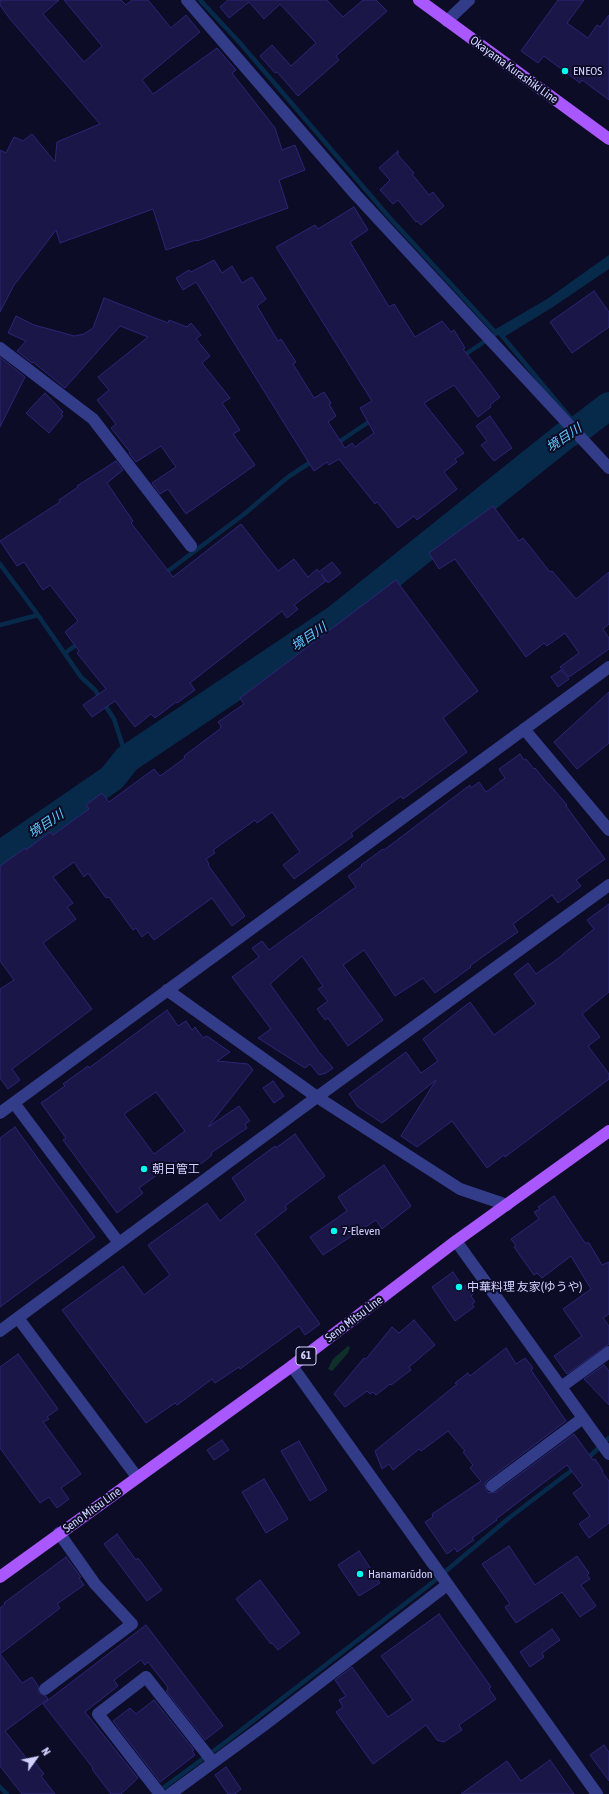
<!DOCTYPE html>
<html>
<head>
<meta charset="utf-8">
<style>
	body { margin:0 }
	#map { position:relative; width:609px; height:1794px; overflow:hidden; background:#0d0c26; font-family:"Asap Condensed",sans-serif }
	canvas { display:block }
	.north { position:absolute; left:16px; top:1738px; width:40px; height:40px; -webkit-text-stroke:3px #0d0c26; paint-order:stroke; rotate:57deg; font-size:11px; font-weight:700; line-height:16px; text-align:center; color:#d1d2ff }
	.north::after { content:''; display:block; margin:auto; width:14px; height:18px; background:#d1d2ff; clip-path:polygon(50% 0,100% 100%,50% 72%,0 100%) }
</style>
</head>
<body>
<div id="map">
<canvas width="609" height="1794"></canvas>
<div class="north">N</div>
</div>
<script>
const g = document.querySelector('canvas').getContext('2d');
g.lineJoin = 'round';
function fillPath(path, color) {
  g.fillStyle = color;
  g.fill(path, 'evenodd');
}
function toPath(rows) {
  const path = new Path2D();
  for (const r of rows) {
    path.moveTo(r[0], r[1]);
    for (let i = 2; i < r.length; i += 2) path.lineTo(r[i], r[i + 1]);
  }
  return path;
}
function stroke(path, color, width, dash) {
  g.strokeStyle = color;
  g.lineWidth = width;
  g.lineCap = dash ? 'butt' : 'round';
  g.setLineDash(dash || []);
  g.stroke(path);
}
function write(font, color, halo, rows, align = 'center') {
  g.font = font + ' "Asap Condensed","Noto Sans JP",sans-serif';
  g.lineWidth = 4;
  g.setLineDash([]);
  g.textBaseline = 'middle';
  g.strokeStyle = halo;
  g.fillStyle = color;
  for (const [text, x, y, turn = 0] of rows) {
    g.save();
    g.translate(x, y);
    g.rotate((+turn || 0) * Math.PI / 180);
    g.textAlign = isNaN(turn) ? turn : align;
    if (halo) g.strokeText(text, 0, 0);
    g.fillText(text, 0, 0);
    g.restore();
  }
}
fillPath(toPath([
	[348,1346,350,1347,348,1353,334,1369,332,1371,328,1369,333,1359]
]), '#0f302a');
fillPath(toPath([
	[609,255,609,269,553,307,504,337,499,331,496,333,494,330,547,299]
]), '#07294a');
stroke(toPath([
	[200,0,240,43,389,217,496,333],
	[498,331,578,427],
	[463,356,503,329],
	[336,444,373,419],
	[0,564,38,615,81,677,95,690,114,719,127,759],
	[164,574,243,515,288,477,314,460],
	[0,625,38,615],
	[65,653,79,643],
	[587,1459,609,1438],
	[0,1787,7,1794],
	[159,1791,223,1744,428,1586,509,1518,576,1467]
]), '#07294a', 4.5);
stroke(toPath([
	[0,855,112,778,127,759,336,619,566,435,580,428,609,406]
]), '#07294a', 28);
const building = toPath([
	[0,0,59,0,43,14,84,62,102,46,64,0,121,0,126,5,132,0,148,0,171,28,186,15,200,32,142,80,153,94,217,48,236,70,232,73,275,128,282,150,295,145,305,170,279,180,288,208,197,241,196,240,166,250,153,209,60,243,56,230,14,285,0,312,0,150,6,153,14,137,23,141,32,134,55,162,57,142,100,124,10,19,0,5,0,0],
	[228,0,327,0,343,17,363,0,376,0,387,11,336,56,339,60,298,96,277,72,275,73,260,56,272,45,291,66,316,43,280,4,264,19,249,2,229,18,220,7,228,0],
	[558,0,584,0,567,23,588,38,597,25,600,27,609,15,609,100,582,80,580,83,544,56,538,63,521,51,558,0],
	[398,151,398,155,414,173,412,174,429,195,433,192,444,206,421,225,417,221,416,222,398,200,393,204,380,190,390,180,379,168,398,151],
	[354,207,368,230,350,242,389,307,394,304,415,337,442,321,451,332,454,330,465,348,463,349,500,397,490,405,491,407,478,417,454,385,424,403,464,453,455,459,457,462,444,472,457,489,417,520,414,516,398,528,377,502,375,504,339,459,329,465,327,462,314,471,196,282,183,290,176,278,189,270,191,272,214,260,222,273,232,266,242,283,252,277,266,299,257,306,278,341,281,339,296,362,293,364,314,398,324,392,331,403,329,404,336,416,328,422,345,448,352,443,355,447,374,433,360,408,372,401,276,247,315,225,318,229,354,207],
	[594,291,609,312,609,327,572,353,550,322,594,291],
	[104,298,168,323,169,320,187,327,191,323,201,335,196,339,210,356,202,363,230,398,222,403,240,430,233,434,255,465,186,514,168,489,160,494,152,483,176,467,161,446,136,462,129,453,130,452,111,428,116,424,97,400,109,390,98,377,148,337,120,326,65,388,33,362,32,363,17,351,26,341,8,333,16,316,34,325,60,332,74,336,84,334,93,328,104,298],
	[0,357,25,377,0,427,0,357],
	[45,393,63,412,61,414,63,416,49,433,26,413,45,393],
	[490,416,512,448,494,461,481,445,487,441,476,426,490,416],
	[116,461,123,470,107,483,133,521,131,523,173,577,241,524,278,571,294,559,308,577,317,569,319,572,332,562,341,573,328,583,321,574,326,581,294,605,298,609,287,618,282,611,190,683,195,690,177,703,176,702,155,718,151,714,135,727,115,701,92,717,83,705,106,689,77,653,79,651,65,632,78,621,50,585,43,590,24,562,17,566,0,541,60,502,59,500,78,487,77,486,116,461],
	[493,506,519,541,523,538,550,572,552,571,576,599,609,572,609,624,603,629,609,638,609,649,569,677,560,667,579,653,565,633,547,646,544,643,526,657,455,559,439,569,429,553,493,506],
	[396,580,478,691,443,718,467,752,403,799,401,796,376,814,351,833,353,836,294,879,283,865,300,852,272,812,257,823,255,820,213,850,215,853,206,859,209,864,208,865,245,916,232,926,212,898,154,940,148,932,142,937,136,928,133,930,109,897,106,898,88,873,84,877,74,862,53,877,73,903,67,907,76,919,43,943,92,1009,12,1069,20,1080,8,1089,0,1078,0,989,14,980,0,961,0,866,25,848,26,850,50,832,53,835,89,809,86,805,102,793,109,802,154,769,160,776,185,758,184,756,220,729,221,726,218,722,244,704,240,698,396,580],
	[561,670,569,679,558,687,551,677,561,670],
	[609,692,609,743,577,769,554,742,609,692],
	[520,754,524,760,526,759,534,769,535,768,548,784,549,784,567,805,566,806,605,859,576,880,581,886,558,903,552,895,513,924,518,932,482,957,470,966,471,967,435,993,423,978,395,996,364,950,343,965,383,1020,348,1046,328,1018,325,1020,317,1009,328,1001,318,989,323,986,302,956,270,984,319,1052,333,1068,326,1073,319,1075,310,1064,305,1068,258,1038,271,1029,232,977,259,957,252,948,262,941,269,950,356,887,348,876,362,866,361,865,383,849,384,850,470,785,471,788,479,782,486,792,505,778,499,769,520,754],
	[609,904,609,992,582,1014,600,1037,588,1046,609,1074,609,1079,505,1157,504,1155,487,1168,452,1121,417,1147,401,1136,436,1080,382,1123,358,1107,349,1094,406,1052,421,1073,438,1061,423,1039,470,1002,494,1035,536,1004,514,974,528,963,536,974,563,955,563,954,594,929,587,920,609,904],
	[167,1010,178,1026,186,1021,192,1030,195,1027,203,1038,207,1036,230,1052,217,1061,248,1064,253,1070,208,1127,239,1106,250,1121,245,1124,247,1128,211,1153,212,1155,192,1171,190,1168,185,1171,176,1161,139,1188,143,1193,117,1213,63,1140,66,1138,41,1103,65,1086,63,1084,88,1066,89,1068,167,1010],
	[156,1092,185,1131,154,1154,124,1114,156,1092],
	[273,1081,284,1096,274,1103,263,1088,273,1081],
	[15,1127,95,1237,0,1307,0,1138,15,1127],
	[295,1134,325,1176,285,1206,287,1209,255,1234,320,1324,305,1335,299,1326,240,1369,239,1367,215,1383,212,1379,177,1405,175,1403,146,1423,62,1310,123,1266,144,1295,170,1275,148,1245,207,1203,220,1221,246,1200,232,1178,275,1146,276,1148,295,1134],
	[384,1165,411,1206,382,1229,376,1220,323,1255,310,1237,347,1211,338,1197,384,1165],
	[554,1196,585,1243,589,1243,602,1265,609,1262,609,1314,603,1318,609,1326,609,1344,567,1374,554,1356,582,1336,563,1309,591,1289,571,1256,542,1278,537,1273,534,1275,514,1247,516,1246,511,1239,539,1219,534,1212,540,1209,538,1207,554,1196],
	[453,1272,463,1287,467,1285,473,1294,471,1296,475,1302,472,1304,474,1307,455,1321,432,1287,453,1272],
	[414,1320,435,1345,409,1367,411,1370,391,1385,390,1384,376,1395,373,1392,370,1394,367,1391,345,1407,334,1394,364,1358,366,1359,392,1327,399,1333,414,1320],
	[506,1348,516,1364,525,1358,533,1368,531,1370,566,1421,488,1480,485,1483,486,1490,489,1493,496,1492,574,1434,593,1460,595,1459,603,1471,602,1472,609,1481,609,1523,589,1538,579,1524,590,1516,573,1493,583,1486,567,1465,496,1519,497,1520,472,1538,474,1540,457,1552,455,1548,447,1554,425,1522,433,1517,432,1514,481,1481,470,1468,473,1465,463,1452,465,1451,448,1431,421,1451,419,1449,393,1470,389,1464,382,1469,375,1451,457,1384,455,1383,468,1373,470,1376,506,1348],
	[18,1354,58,1409,47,1417,49,1419,43,1422,81,1474,61,1488,69,1499,57,1508,49,1497,40,1503,0,1448,0,1367,18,1354],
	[604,1365,609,1371,609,1405,584,1379,604,1365],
	[222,1440,229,1450,214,1460,207,1450,222,1440],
	[299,1441,327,1490,310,1501,281,1451,299,1441],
	[264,1479,288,1519,266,1533,242,1492,264,1479],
	[117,1534,136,1560,138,1558,162,1590,147,1601,104,1544,117,1534],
	[509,1546,535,1585,577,1556,589,1573,587,1575,590,1579,581,1585,596,1606,580,1617,562,1592,516,1623,505,1607,510,1604,482,1564,509,1546],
	[359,1551,380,1583,359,1596,338,1565,359,1551],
	[66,1557,81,1577,79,1578,84,1585,57,1604,60,1608,55,1612,0,1654,0,1608,5,1604,4,1603,66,1557],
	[260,1580,300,1633,278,1650,272,1643,271,1644,236,1599,260,1580],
	[439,1614,491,1687,489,1689,496,1699,459,1725,462,1730,444,1742,437,1740,426,1725,373,1764,336,1712,343,1707,339,1700,346,1696,335,1680,352,1667,388,1717,413,1700,381,1656,439,1614],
	[146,1625,223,1726,205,1740,166,1691,168,1689,167,1686,148,1662,145,1665,141,1660,114,1680,118,1686,85,1712,138,1778,121,1794,111,1794,92,1769,93,1768,43,1704,146,1625],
	[552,1629,560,1640,542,1653,544,1657,530,1667,520,1652,552,1629],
	[0,1654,22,1683,32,1677,38,1686,39,1693,46,1696,48,1699,5,1731,31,1764,34,1761,44,1774,41,1776,55,1794,22,1794,0,1766,0,1654],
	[154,1700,194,1750,192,1751,195,1755,160,1782,113,1721,130,1708,136,1714,154,1700],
	[604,1745,609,1752,609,1781,590,1755,604,1745],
	[550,1760,574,1794,461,1794,507,1761,521,1781,550,1760],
	[226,1767,241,1789,235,1794,228,1794,215,1775,226,1767]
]);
fillPath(building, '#1a1748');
stroke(building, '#2b2677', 1);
stroke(toPath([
	[187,0,356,195,609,468],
	[447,21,469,0],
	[0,348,93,419,191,546],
	[524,729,609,830],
	[167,990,317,1097,460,1189,507,1205],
	[14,1103,119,1243],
	[0,1113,609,667],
	[456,1241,609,1454],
	[18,1318,137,1477],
	[0,1331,317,1097,609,885],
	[292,1366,597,1794],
	[561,1387,609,1352],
	[492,1486,583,1418],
	[45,1689,132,1624,95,1584,59,1533],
	[160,1794,98,1714,146,1677,213,1762],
	[170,1794,263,1726,447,1585]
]), '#333c89', 12);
stroke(toPath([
	[419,0,609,139],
	[0,1577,292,1366,456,1241,609,1131]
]), '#a958ff', 12);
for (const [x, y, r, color] of [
	[565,71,4,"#00fcf2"],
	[144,1169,4,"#00fcf2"],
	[334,1231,4,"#00fcf2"],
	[459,1287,4,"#00fcf2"],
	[360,1574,4,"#00fcf2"]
]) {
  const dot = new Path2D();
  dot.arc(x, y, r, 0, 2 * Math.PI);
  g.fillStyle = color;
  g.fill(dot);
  stroke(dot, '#0d0c26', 1.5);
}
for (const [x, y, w] of [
	[306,1356,20]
]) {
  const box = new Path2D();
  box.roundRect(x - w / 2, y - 9, w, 18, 3);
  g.fillStyle = '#0d0c26';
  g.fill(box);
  stroke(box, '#d1d2ff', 1);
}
write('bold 11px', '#d1d2ff', null, [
	["61",306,1356]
]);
write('12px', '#d1d2ff', '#0d0c26', [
	["Okayama Kurashiki Line",514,70,36],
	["Seno Mitsu Line",354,1319,-37],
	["Seno Mitsu Line",92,1510,-36]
]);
write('12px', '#d1d2ff', '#0d0c26', [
	["ENEOS",573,71],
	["朝日管工",152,1169],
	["7-Eleven",342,1231],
	["中華料理 友家(ゆうや)",467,1287],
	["Hanamarūdon",368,1574]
], 'left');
write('italic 13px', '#5fcbff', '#0d0c26', [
	["境目川",564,438,-34],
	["境目川",309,637,-34],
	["境目川",46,824,-34]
]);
</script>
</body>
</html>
